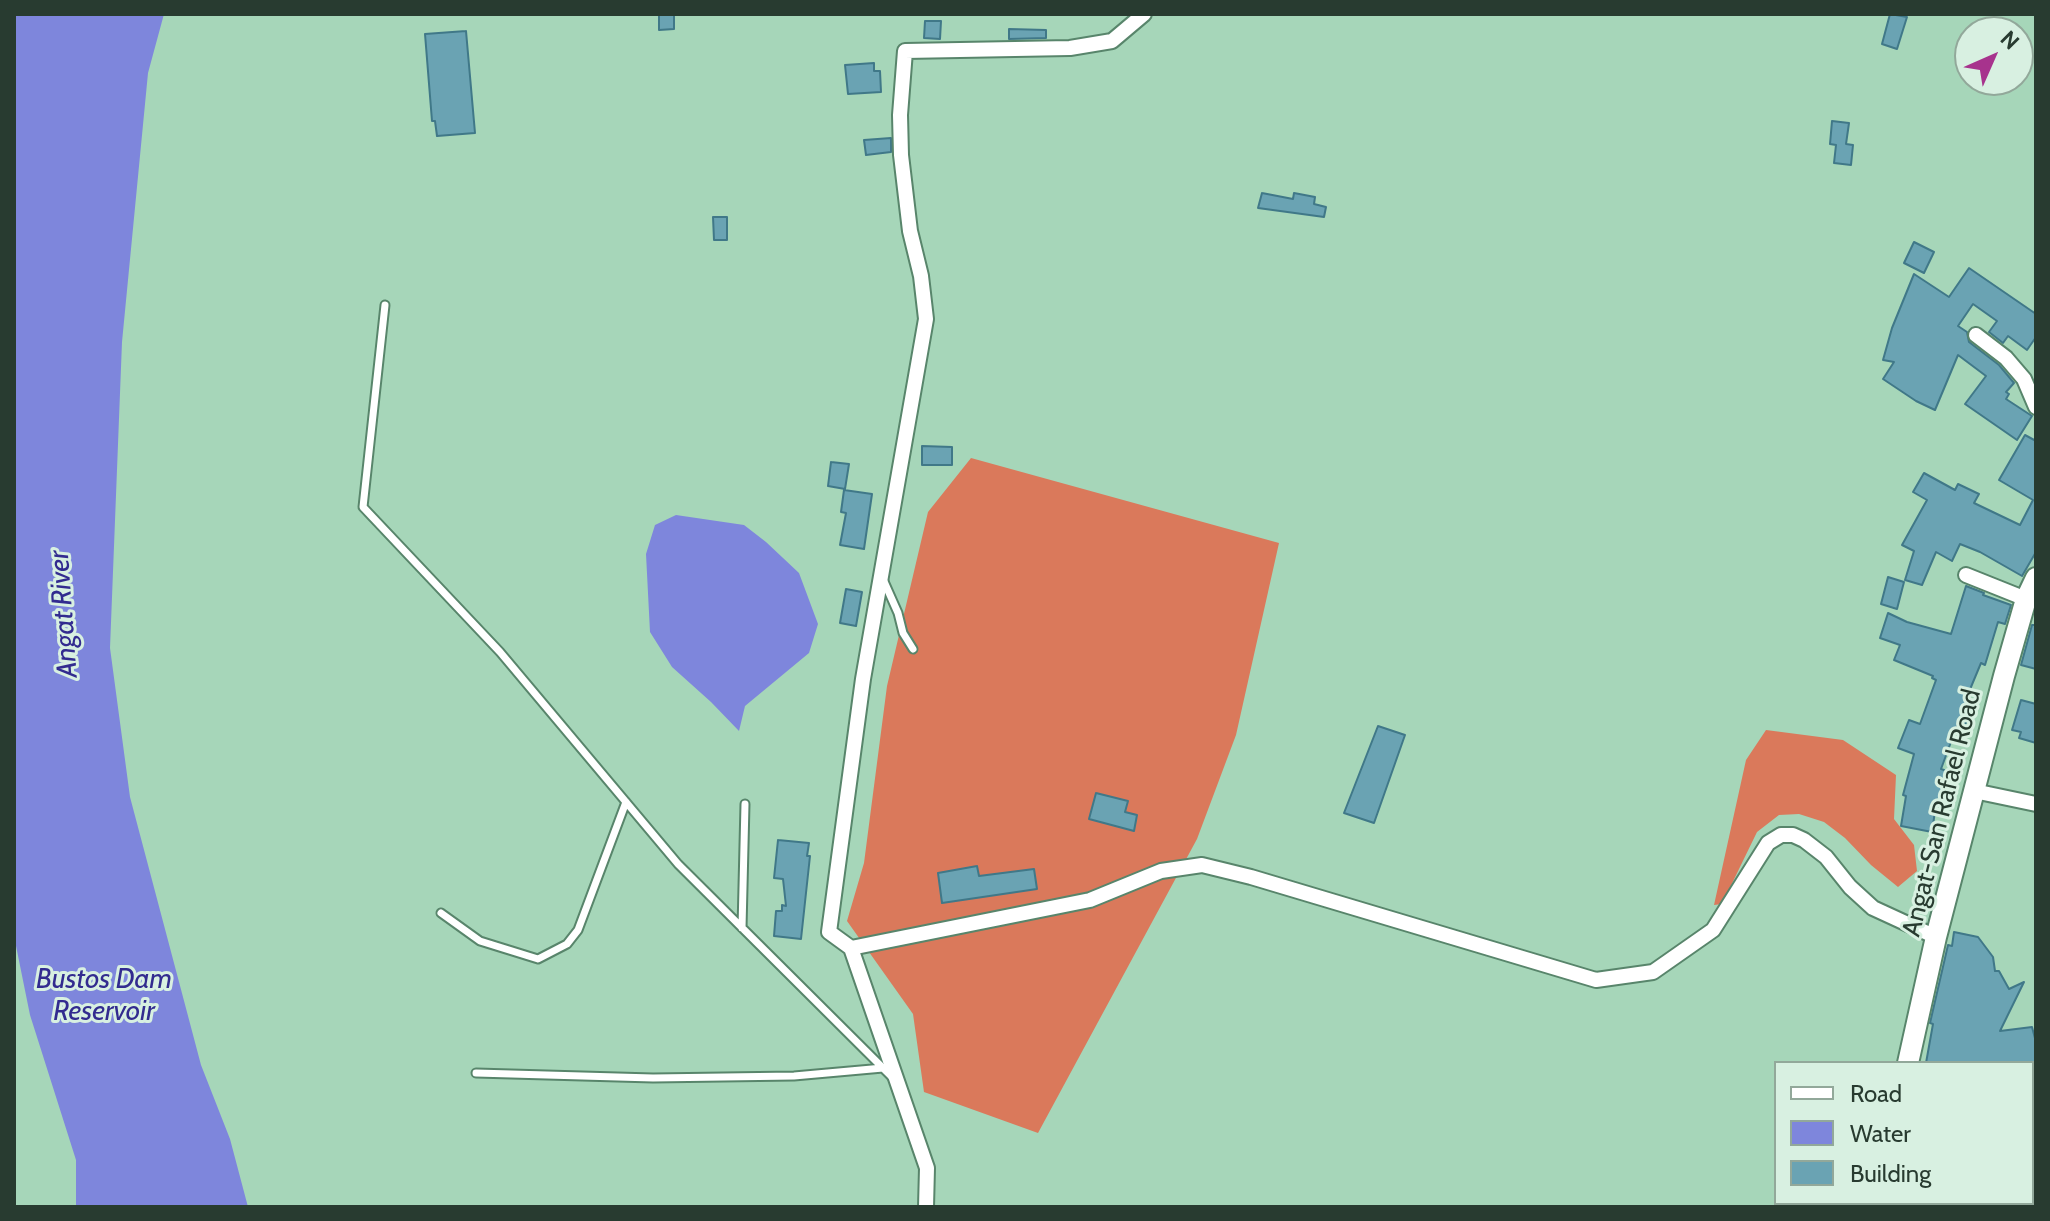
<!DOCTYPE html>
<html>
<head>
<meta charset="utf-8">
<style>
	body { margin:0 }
	#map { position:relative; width:2050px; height:1221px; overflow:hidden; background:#a6d6b9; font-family:Cabin,sans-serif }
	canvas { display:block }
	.frame { position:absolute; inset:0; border:16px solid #283b30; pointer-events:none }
	.legend { position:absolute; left:1774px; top:1061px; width:260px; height:144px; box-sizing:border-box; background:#d8f0e1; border:2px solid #92a89a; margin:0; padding:10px 14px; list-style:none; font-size:24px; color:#283b30 }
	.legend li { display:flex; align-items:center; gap:16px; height:40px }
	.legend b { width:40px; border:2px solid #92a89a }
	.north { position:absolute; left:1954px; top:16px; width:80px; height:80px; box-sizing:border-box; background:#d8f0e1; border:2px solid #92a89a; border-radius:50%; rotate:45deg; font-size:22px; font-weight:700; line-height:32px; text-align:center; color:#283b30 }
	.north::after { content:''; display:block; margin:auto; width:28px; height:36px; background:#a7338d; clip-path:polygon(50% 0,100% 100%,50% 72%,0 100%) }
</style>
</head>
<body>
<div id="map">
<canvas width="2050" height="1221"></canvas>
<div class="frame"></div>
<ul class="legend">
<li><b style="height:10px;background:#fff"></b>Road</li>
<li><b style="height:22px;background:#7e86dc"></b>Water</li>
<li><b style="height:22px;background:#6aa3b3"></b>Building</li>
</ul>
<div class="north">N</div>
</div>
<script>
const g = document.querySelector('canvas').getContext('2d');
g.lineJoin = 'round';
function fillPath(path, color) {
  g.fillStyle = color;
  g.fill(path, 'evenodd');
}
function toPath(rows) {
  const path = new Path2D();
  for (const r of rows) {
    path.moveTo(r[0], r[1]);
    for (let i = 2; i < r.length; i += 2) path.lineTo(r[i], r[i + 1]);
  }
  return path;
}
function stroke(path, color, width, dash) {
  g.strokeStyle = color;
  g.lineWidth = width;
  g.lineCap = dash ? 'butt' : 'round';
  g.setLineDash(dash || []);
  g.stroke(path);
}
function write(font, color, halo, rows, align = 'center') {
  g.font = font + ' Cabin,sans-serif';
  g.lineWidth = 6;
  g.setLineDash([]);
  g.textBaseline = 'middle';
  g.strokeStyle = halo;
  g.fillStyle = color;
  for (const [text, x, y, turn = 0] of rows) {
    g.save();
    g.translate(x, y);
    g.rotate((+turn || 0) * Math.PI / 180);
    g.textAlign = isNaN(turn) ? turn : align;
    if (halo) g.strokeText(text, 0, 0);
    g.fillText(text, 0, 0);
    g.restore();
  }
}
fillPath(toPath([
	[971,458,1279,543,1236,735,1197,839,1038,1133,924,1092,913,1014,847,921,864,863,887,686,928,512],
	[1766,730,1843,740,1896,775,1894,819,1914,845,1917,871,1898,887,1871,865,1845,838,1824,822,1799,814,1779,815,1757,832,1722,904,1714,905,1746,760]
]), '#da795b');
fillPath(toPath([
	[14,14,164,14,148,73,122,342,110,648,130,797,201,1065,230,1139,248,1207,76,1207,76,1160,30,1015,14,936],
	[676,515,744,525,766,542,799,573,818,624,809,653,745,706,739,731,711,702,672,667,650,632,646,554,655,525]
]), '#7e86dc');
const building = toPath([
	[659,14,674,14,674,29,659,30,659,14],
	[1890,14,1907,17,1897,49,1882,44,1890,14],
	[925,21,941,21,940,39,924,38,925,21],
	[1009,29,1046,30,1046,38,1009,39,1009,29],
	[466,31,475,133,437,136,435,121,432,121,425,34,466,31],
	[874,63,874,71,880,71,881,92,848,94,845,65,874,63],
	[1832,121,1849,123,1846,144,1853,145,1851,165,1834,163,1836,145,1830,144,1832,121],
	[891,138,891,152,866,155,864,140,891,138],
	[1262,193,1293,199,1294,193,1315,197,1314,204,1326,207,1324,217,1258,208,1262,193],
	[713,217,727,217,727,240,714,240,713,217],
	[1914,242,1934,252,1924,273,1904,263,1914,242],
	[1969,268,2036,314,2036,337,2027,350,2008,336,2003,343,1989,332,1997,321,1973,304,1958,326,1967,332,1969,342,1999,365,2014,383,2006,392,2009,394,2006,399,2032,416,2017,440,1965,404,1986,376,1958,355,1935,410,1916,401,1883,379,1894,362,1883,360,1892,328,1914,274,1949,297,1969,268],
	[2025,435,2036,441,2036,552,2022,576,1980,552,1960,544,1952,561,1936,552,1922,585,1905,580,1914,551,1902,545,1927,500,1913,492,1924,473,1955,490,1958,484,1979,494,1974,503,2020,525,2033,500,1999,480,2025,435],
	[922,446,952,447,952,465,922,465,922,446],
	[831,462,849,464,845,489,828,486,831,462],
	[844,490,872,494,864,549,840,545,846,513,841,512,844,490],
	[1888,577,1904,582,1897,609,1881,604,1888,577],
	[1966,586,1984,593,1983,595,2011,605,2005,624,1998,622,1985,665,1981,663,1966,699,1964,706,1971,709,1965,725,1959,723,1955,731,1941,769,1950,772,1947,782,1950,783,1943,806,1936,804,1932,832,1901,826,1906,796,1903,795,1914,754,1898,748,1909,720,1920,724,1936,680,1932,678,1933,676,1894,660,1900,645,1880,638,1888,613,1907,622,1951,634,1966,586],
	[846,589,862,592,856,626,840,623,846,589],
	[2032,625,2036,625,2036,669,2021,665,2032,625],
	[2021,700,2036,704,2036,743,2019,738,2021,732,2012,730,2021,700],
	[1378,726,1405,735,1374,823,1344,813,1378,726],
	[1096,793,1128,801,1125,812,1137,815,1134,831,1089,819,1096,793],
	[778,840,809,843,807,856,810,856,801,939,774,936,776,911,782,911,782,905,786,906,783,879,774,878,778,840],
	[977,866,979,876,1034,869,1037,889,942,903,938,873,977,866],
	[1954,932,1978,937,1993,957,1995,971,1999,971,2009,989,2024,982,2000,1031,2032,1027,2036,1042,2036,1063,1926,1063,1933,1024,1930,1023,1948,945,1952,946,1954,932]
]);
fillPath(building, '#6aa3b3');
stroke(building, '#407888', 2);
const lane = toPath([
	[385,305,363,507,500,652,678,864,892,1077],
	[882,577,898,613,903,633,913,649],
	[441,913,480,941,538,959,567,944,578,930,626,802],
	[742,928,745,804],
	[476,1073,653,1078,794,1076,883,1068]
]);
const street = toPath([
	[1144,14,1112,41,1070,48,905,51,900,115,901,155,910,231,921,276,926,319,863,679,829,932,851,948,1090,900,1161,871,1202,865,1251,877,1596,980,1653,972,1713,930,1768,843,1781,835,1793,835,1804,840,1826,857,1850,887,1873,908,1936,937],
	[1976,335,2006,358,2024,379,2036,407],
	[1966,575,2026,599],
	[1974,791,2036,804],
	[851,948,927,1168,926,1207]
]);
const secondary = toPath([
	[1908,1063,1936,937,2004,676,2026,599,2036,578],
	[1875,1207,1875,1203]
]);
stroke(lane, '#58856b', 11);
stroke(street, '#58856b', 18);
stroke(secondary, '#58856b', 24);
stroke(lane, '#fff', 7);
stroke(street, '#fff', 14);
stroke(secondary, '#fff', 20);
write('26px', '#283b30', '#d8f0e1', [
	["Angat-San Rafael Road",1942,813,-76]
]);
write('italic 28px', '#322b8f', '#d8f0e1', [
	["Angat River",64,614,-94],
	["Bustos Dam",104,980],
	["Reservoir",104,1012]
]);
</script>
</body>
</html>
